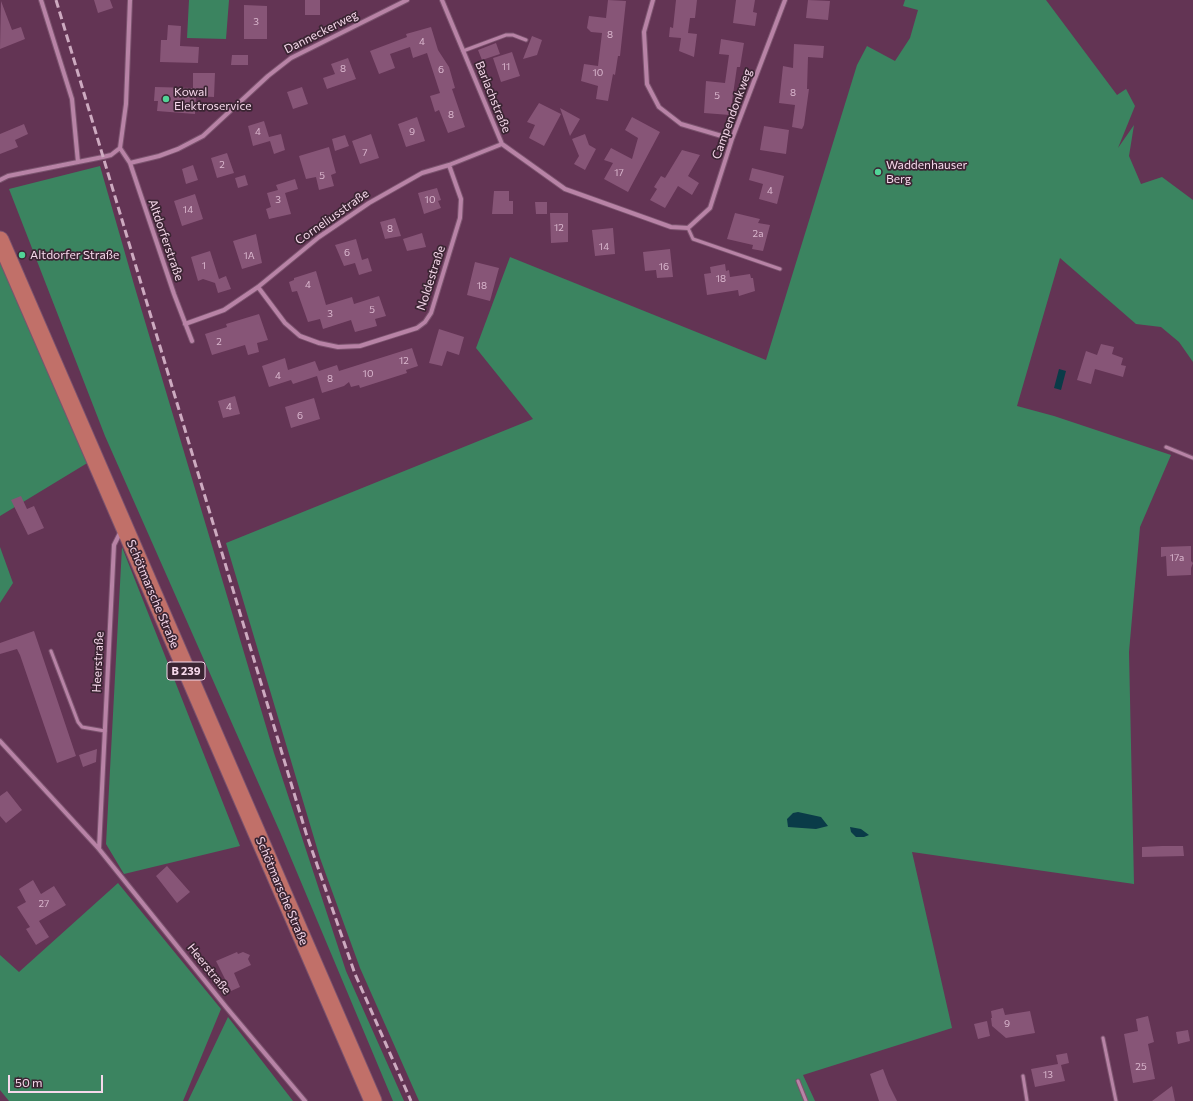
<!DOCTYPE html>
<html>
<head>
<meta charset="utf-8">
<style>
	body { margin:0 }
	#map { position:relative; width:1193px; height:1101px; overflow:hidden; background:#633454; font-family:Commissioner,sans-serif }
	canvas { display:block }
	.scale { position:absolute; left:8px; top:1075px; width:95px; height:18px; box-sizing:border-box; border:2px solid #f6d8eb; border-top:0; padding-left:5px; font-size:12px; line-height:14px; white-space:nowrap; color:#f6d8eb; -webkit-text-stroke:3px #3b2533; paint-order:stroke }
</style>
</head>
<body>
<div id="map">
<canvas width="1193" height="1101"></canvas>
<div class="scale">50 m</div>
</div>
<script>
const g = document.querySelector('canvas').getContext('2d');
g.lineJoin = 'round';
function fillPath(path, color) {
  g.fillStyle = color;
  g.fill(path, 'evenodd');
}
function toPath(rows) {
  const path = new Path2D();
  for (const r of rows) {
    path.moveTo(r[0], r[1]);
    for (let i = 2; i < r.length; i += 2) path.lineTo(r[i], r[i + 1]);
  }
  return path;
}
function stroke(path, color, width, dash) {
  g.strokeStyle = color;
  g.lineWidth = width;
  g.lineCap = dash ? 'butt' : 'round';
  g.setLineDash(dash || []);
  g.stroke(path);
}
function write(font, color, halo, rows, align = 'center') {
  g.font = font + ' Commissioner,sans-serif';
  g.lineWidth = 3.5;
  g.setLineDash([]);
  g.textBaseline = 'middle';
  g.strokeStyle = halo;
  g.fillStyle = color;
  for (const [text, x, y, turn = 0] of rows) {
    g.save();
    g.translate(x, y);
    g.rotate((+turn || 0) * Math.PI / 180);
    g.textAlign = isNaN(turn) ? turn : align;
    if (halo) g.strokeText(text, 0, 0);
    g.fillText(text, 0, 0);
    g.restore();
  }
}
fillPath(toPath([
	[189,0,229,0,226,39,187,38],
	[905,0,1046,0,1117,95,1126,89,1135,106,1118,148,1134,125,1129,156,1141,184,1162,177,1193,200,1193,362,1179,342,1161,327,1136,324,1060,258,1017,406,1054,416,1171,455,1140,527,1129,652,1134,884,912,852,952,1028,803,1075,815,1101,419,1101,360,968,320,858,226,543,533,419,476,348,510,257,766,360,857,65,867,46,895,61,910,38,918,10,903,6],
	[100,166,135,288,274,753,346,971,404,1101,393,1101,280,832,105,436,9,189],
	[0,258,89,462,0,516],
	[0,547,13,583,0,603],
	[122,547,240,846,124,874,106,844],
	[118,883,221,1009,183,1101,9,1101,0,1090,0,955,19,972],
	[228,1017,293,1101,188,1101]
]), '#3b8460');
fillPath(toPath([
	[1059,369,1066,371,1061,390,1054,388],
	[798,812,821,817,828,826,816,829,788,827,787,819,793,813],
	[850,827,861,829,869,835,864,837,856,837,851,832]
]), '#0a3b48');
fillPath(toPath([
	[94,0,110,0,113,8,98,13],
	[305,0,320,0,320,15,305,15],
	[608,0,626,1,620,56,618,56,615,75,613,74,608,101,596,99,598,86,581,81,584,64,598,66,602,33,591,32,587,28,589,16,606,18],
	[676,0,697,0,695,18,690,18,688,33,697,34,694,57,679,51,681,38,669,37,670,27,673,28],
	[736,0,755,0,753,12,757,13,755,26,733,23],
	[808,0,830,1,828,20,806,18],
	[1,1,12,30,21,27,25,39,0,49],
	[244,5,267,6,267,39,244,39],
	[168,25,181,26,180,46,199,47,198,63,160,62,161,40,167,40],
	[431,27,438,50,449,67,455,88,452,89,465,127,448,133,439,110,435,112,430,96,440,93,427,53,413,58,410,47,390,54,395,68,379,74,370,51,407,37,406,34],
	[532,36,542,40,537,55,523,59],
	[721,39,744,43,740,67,737,67,730,115,704,113,706,81,725,83,729,55,719,54],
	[496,43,500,54,482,60,478,50],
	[794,44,824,46,823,58,808,57,807,89,809,89,804,125,802,129,792,127,795,105,779,103,783,66,793,68],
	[512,52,520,76,501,82,493,58],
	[232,55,248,55,248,65,231,65],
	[348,58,356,79,327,89,323,78,335,74,331,64],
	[193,73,215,73,214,97,196,96,195,114,157,111,158,101,154,101,155,87,193,88],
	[302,87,308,104,293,109,287,92],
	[539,103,561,114,544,146,529,138,535,125,527,122],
	[560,108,580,119,570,136],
	[417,117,425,141,406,147,398,124],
	[632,117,660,132,628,192,604,179,613,163,604,160,611,148,632,159,638,138,625,130],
	[264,121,269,137,281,134,285,150,274,154,270,141,253,146,248,126],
	[24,124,28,134,15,140,18,147,0,154,0,134],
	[764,126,789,130,786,154,760,150],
	[371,134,379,158,360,164,352,141],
	[585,134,589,145,596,149,585,170,574,164,579,156,572,139],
	[345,135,349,146,335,151,332,139],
	[329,147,336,173,331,175,334,186,319,190,316,177,306,179,299,156],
	[682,150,700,155,688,176,699,183,692,195,678,186,665,208,650,200,657,189,654,187,661,176,665,178],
	[227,153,234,173,217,178,211,158],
	[193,165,198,180,186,184,182,169],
	[752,168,784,176,777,204,759,199,763,184,749,180],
	[245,175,248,185,238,188,235,178],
	[295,179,298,189,285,193,291,214,269,219,266,209,271,207,267,193,278,190,276,185],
	[437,188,441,200,438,201,441,208,424,214,418,193],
	[494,191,509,191,509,201,513,201,513,214,492,214],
	[195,194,203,219,182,226,174,201],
	[535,202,547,202,547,214,536,214],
	[550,213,568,213,568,242,551,243],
	[735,213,760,219,758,223,770,225,763,251,752,249,753,245,727,239],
	[395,218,401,236,385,239,380,222],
	[613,228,615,254,595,256,592,230],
	[422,233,426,247,407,251,403,239],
	[256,234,262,263,242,269,233,241],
	[356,239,362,260,368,258,372,271,359,275,355,263,344,266,335,245],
	[670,249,673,277,657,278,656,270,645,271,643,252],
	[210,251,219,279,226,276,231,289,218,293,215,283,203,279,198,281,191,257],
	[475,262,499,268,490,301,467,295],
	[725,264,726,271,729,270,730,277,750,274,751,278,753,278,755,291,739,296,738,290,707,295,704,274,711,273,710,267],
	[316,271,326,305,352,297,354,304,379,296,386,316,375,319,377,326,355,332,351,320,323,329,320,319,308,322,297,291,292,292,289,282,294,280,294,278],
	[259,314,268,340,257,343,259,352,248,355,245,345,212,355,205,334,227,327,226,324],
	[439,329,464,337,459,355,447,351,442,366,429,363],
	[1101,344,1114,347,1112,354,1123,358,1121,365,1126,366,1123,377,1095,369,1091,384,1077,380,1086,351,1097,355],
	[412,348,418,366,406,370,407,373,360,388,359,385,351,387,349,382,344,386,322,393,317,376,293,384,291,380,269,387,262,366,285,358,288,370,315,361,319,371,337,365,339,371],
	[235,396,240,414,223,418,218,401],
	[314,398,320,419,291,428,285,407],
	[21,496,27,509,34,506,44,528,28,535,11,500],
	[1191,546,1191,561,1193,563,1191,568,1191,575,1167,576,1166,556,1161,557,1161,547],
	[34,631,76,756,57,763,20,655,17,649,0,654,0,643],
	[97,749,96,762,83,767,79,755],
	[7,791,22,810,6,823,0,816,0,796],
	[1162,846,1183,846,1184,856,1142,857,1142,847],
	[167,866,190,892,177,903,156,876],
	[33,880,41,894,54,886,66,905,39,921,49,937,36,945,26,929,30,927,17,907,26,902,19,889],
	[237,952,238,954,243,952,250,955,248,959,251,965,234,973,240,987,231,991,216,961],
	[1003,1008,1005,1015,1030,1011,1035,1033,1006,1038,992,1026,991,1018,992,1018,991,1011],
	[1148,1016,1154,1042,1148,1044,1155,1079,1133,1083,1124,1034,1138,1031,1136,1019],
	[987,1021,990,1036,978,1039,974,1024],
	[1188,1030,1190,1041,1178,1044,1176,1032],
	[1067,1053,1069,1063,1061,1065,1065,1081,1035,1087,1031,1069,1058,1064,1056,1055],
	[883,1069,889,1085,897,1101,879,1101,870,1074],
	[1172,1086,1175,1101,1152,1101]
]), '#875577');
const service = toPath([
	[463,51,506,35,513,35,526,40],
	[688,228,693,239,780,269],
	[1166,447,1193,458],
	[51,651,78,722,82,727,105,731],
	[1103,1038,1116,1101],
	[1023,1076,1027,1101],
	[798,1081,806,1101]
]);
const minor = toPath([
	[41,0,72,99,78,162],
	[130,0,126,104,120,148,130,163,174,294,192,341],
	[442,0,502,144,565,189,671,227,688,228,710,208,732,139,785,0],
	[653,0,644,32,647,84,659,107,681,124,732,139],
	[130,163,159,156,178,149,203,136,268,76,291,58,407,0],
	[0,180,8,176,103,157,111,155,120,148],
	[258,287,285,323,300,336,319,343,338,347,360,346,417,328,425,322,431,313,460,218,461,199,449,165],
	[185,324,224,310,258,287,319,237,369,203,422,173,449,165,502,144],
	[0,741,99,849,226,1007,305,1101],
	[99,849,114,545,121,531]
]);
const primary = toPath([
	[0,240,373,1101]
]);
stroke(service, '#7b536e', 5);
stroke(minor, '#7b536e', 6);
stroke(primary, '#7b536e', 19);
stroke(service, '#b883a6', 3);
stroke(minor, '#b883a6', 4);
stroke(primary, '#c17069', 17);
stroke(toPath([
	[56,0,306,833,355,974,411,1101]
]), '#cdaac0', 3, [8, 4]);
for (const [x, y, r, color] of [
	[166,99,4,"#52d397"],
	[878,172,4,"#52d397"],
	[22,255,4,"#52d397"]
]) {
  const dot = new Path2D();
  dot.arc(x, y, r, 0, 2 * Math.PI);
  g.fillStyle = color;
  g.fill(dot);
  stroke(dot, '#3b2533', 1.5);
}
write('10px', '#dab7ce', null, [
	["3",256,22],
	["8",610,35],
	["4",422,42],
	["11",506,67],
	["8",343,69],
	["6",441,70],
	["10",598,73],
	["8",793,93],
	["5",717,96],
	["8",451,115],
	["4",258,132],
	["9",412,132],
	["7",365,153],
	["2",222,165],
	["17",619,173],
	["5",322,176],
	["4",770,191],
	["3",278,200],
	["10",430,200],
	["14",188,210],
	["12",559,228],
	["8",390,229],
	["2a",758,234],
	["14",604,247],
	["6",347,253],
	["1A",249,256],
	["1",204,266],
	["16",664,267],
	["18",721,279],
	["4",308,285],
	["18",482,286],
	["5",372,310],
	["3",330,314],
	["2",219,342],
	["12",404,361],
	["10",368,374],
	["4",278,376],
	["8",330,379],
	["4",229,407],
	["6",300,416],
	["17a",1177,558],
	["27",44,904],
	["9",1007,1024],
	["25",1141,1067],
	["13",1048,1075]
]);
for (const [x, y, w] of [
	[186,671,38]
]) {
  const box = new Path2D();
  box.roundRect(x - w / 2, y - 9, w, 18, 3);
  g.fillStyle = '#3b2533';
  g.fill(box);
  stroke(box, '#f6d8eb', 1);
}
write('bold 11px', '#f6d8eb', null, [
	["B 239",186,671]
]);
write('12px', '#f6d8eb', '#3b2533', [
	["Danneckerweg",321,32,-27],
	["Barlachstraße",493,97,68],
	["Campendonkweg",732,114,-70],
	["Corneliusstraße",332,217,-35],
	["Altdorferstraße",166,240,71],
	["Noldestraße",431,278,-72],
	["Schötmarsche Straße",153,594,67],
	["Heerstraße",98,662,-87],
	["Schötmarsche Straße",282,891,67],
	["Heerstraße",209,969,51]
]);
write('12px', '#f6d8eb', '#3b2533', [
	["Kowal",174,92],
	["Elektroservice",174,106],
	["Waddenhauser",886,165],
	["Berg",886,179],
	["Altdorfer Straße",30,255]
], 'left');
</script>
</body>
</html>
